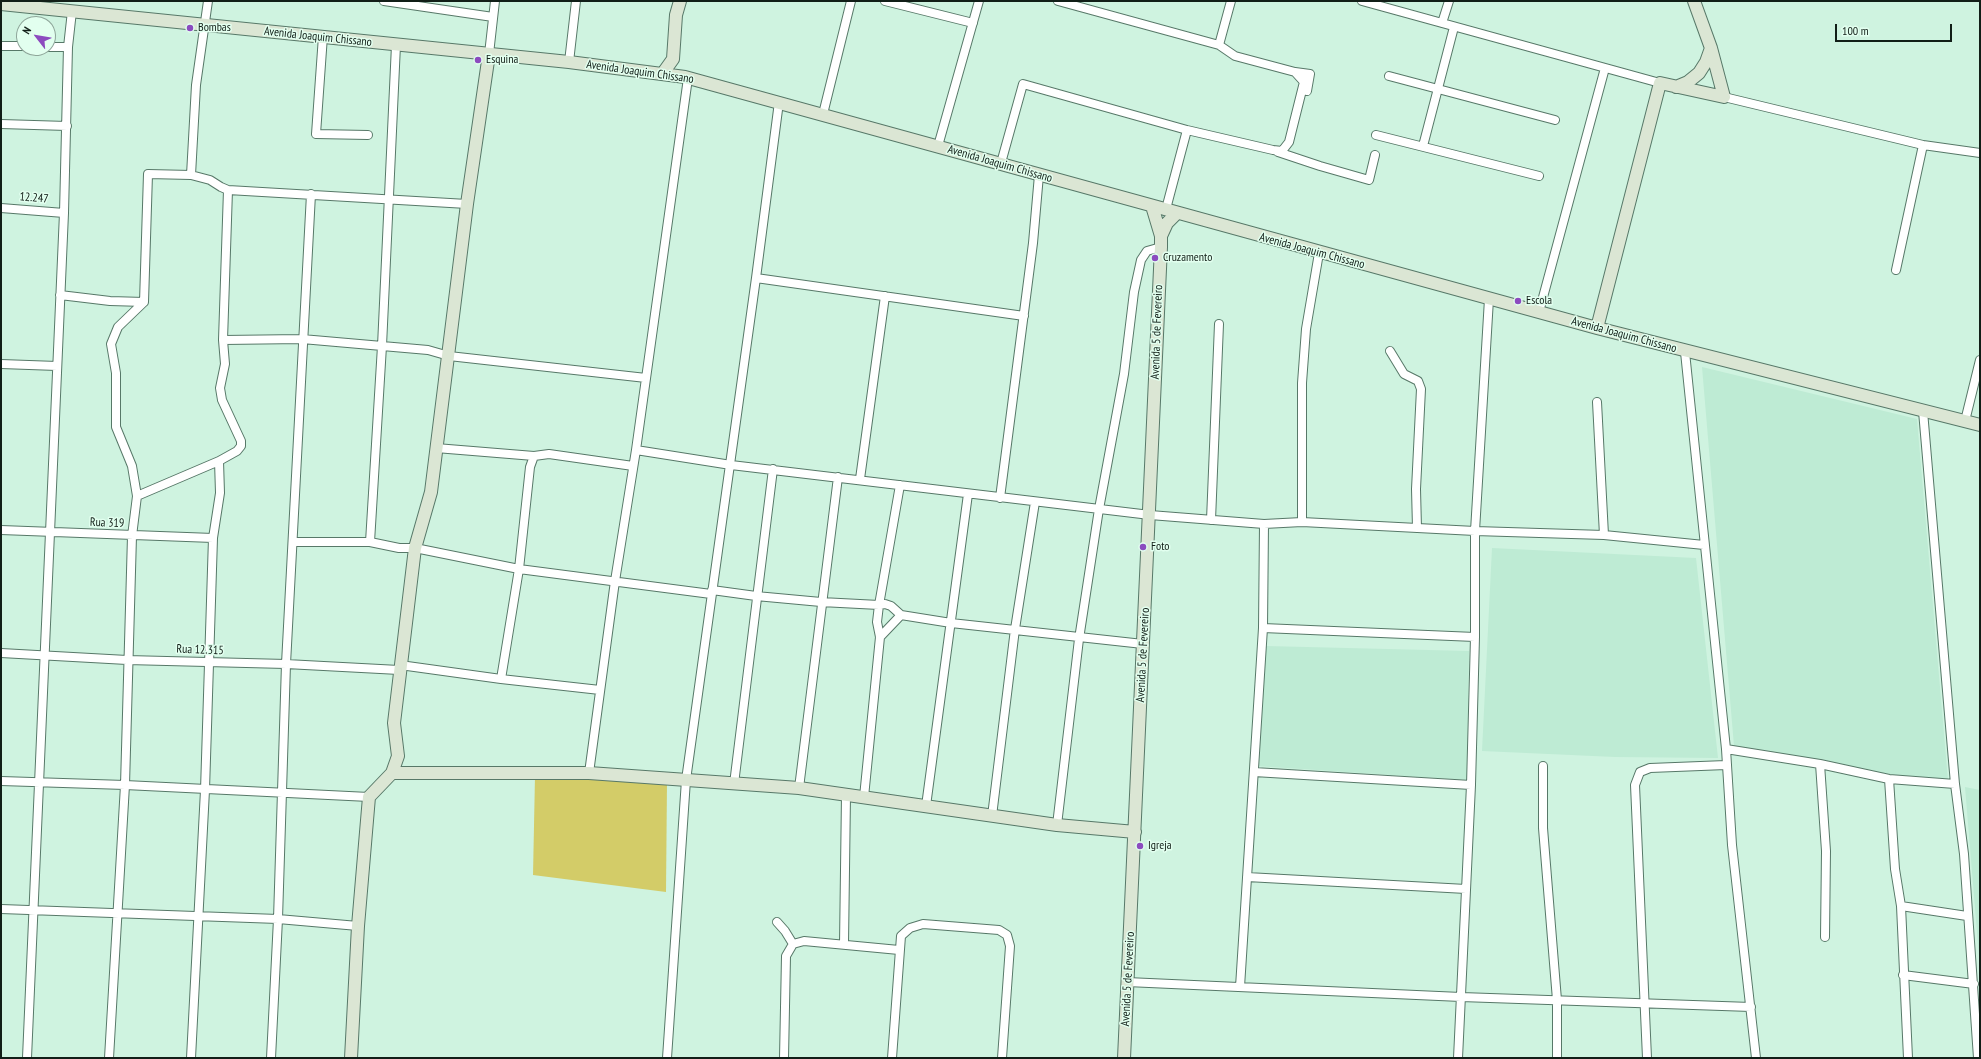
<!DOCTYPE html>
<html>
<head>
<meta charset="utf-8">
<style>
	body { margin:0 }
	#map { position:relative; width:1981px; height:1059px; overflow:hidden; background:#cff3e0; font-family:"PT Sans Narrow",sans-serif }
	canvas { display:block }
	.frame { position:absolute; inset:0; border:2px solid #111e17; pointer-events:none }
	.north { position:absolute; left:16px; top:16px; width:40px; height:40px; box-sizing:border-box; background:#e2ffef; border:1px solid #8ea599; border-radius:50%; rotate:301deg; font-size:11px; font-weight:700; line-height:16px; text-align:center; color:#111e17 }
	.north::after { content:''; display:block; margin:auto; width:14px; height:18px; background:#8c4bbf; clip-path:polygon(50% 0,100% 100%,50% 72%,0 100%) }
	.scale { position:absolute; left:1835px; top:24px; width:117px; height:18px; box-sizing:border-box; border:2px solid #111e17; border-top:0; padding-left:5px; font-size:12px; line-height:14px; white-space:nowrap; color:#111e17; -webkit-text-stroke:3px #e2ffef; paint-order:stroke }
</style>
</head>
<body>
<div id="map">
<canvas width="1981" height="1059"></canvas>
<div class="frame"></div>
<div class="north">N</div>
<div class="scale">100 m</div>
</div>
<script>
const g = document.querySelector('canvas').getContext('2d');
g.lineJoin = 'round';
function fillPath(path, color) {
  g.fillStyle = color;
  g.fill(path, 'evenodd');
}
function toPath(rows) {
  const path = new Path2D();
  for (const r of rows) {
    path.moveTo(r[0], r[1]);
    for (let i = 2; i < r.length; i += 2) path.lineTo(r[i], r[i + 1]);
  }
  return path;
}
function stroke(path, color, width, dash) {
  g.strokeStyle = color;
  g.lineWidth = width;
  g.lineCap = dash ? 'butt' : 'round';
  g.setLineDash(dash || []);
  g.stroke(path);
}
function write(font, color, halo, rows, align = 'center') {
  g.font = font + ' "PT Sans Narrow",sans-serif';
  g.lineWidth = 3;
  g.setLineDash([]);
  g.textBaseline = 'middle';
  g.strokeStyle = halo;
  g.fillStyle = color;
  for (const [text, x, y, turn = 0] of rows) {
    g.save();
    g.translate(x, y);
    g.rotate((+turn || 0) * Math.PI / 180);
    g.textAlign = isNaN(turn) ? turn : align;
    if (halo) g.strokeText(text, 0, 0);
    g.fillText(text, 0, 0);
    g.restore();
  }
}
fillPath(toPath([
	[1702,367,1917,419,1948,780,1901,776,1734,746],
	[1492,548,1696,558,1718,758,1615,757,1482,751],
	[1266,646,1469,651,1467,780,1256,766],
	[1965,787,1980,790,1980,969]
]), '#beebd4');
fillPath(toPath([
	[535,776,667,782,666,892,533,875]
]), '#d3cc68');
const street = toPath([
	[208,1,196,85,191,175,210,180,221,187,228,190,467,204],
	[384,1,493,17],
	[885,1,973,23],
	[1362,1,1660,83],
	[1442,23,1449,1],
	[323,36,316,134,368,135],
	[1219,45,1231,1],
	[1,46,24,46],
	[48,47,68,47],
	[489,54,495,1],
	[569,62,576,1],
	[1295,72,1310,74,1307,91],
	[1389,76,1555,120],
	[1724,97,1923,145,1980,153],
	[823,114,851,1],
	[1,124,67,126],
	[1376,135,1539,176],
	[938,146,979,1],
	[1423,146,1454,27],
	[1278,152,1320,166,1369,180,1375,155],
	[1001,163,1023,84,1187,130,1273,150,1282,151,1289,142,1304,82,1295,72,1235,56,1219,45,1058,1],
	[1,208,64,213],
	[1166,209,1187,130],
	[1896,270,1923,145],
	[756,278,1024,316],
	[60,295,110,301,144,302],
	[1539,312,1605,68],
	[223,340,302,339,428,350,449,356,646,378],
	[1390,351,1404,374,1418,381,1421,389,1416,489,1417,528],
	[1685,352,1726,749,1732,845,1756,1058],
	[1,364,57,366],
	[1597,402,1604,535],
	[1923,411,1955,784,1964,854,1978,1058],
	[1965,421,1980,360],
	[436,448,534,456,549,454,633,466],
	[636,450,731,465,1150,515,1264,524,1302,522,1475,531,1604,535,1704,545],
	[860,479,885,296],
	[137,496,219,461],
	[1000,498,1033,243,1039,175],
	[1211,520,1219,324],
	[1302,522,1302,383,1306,329,1319,253],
	[1,530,213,538],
	[293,542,370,542,399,548,415,548,519,569,711,594],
	[370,542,382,346,396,45],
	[712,590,756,596,821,602,879,605,885,604,891,606,901,615],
	[1263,628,1475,637],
	[880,637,901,615,951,623,1143,644],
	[1,653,127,660,286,664,399,670],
	[400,665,501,679,600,690],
	[501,679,519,569,530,467,534,456],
	[1726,749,1820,764,1889,779,1955,784],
	[1820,764,1826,851,1825,937],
	[1543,766,1543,828,1557,1000,1557,1058],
	[1254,772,1471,785],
	[589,773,615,581,636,450,688,78],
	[1889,779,1895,869,1901,906,1908,1058],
	[1,781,125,785,369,797],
	[734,784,773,469],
	[799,788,838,477],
	[864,797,880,637,877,622,879,605,900,485],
	[926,806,968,494],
	[992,816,1015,629,1035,502],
	[1057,825,1079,639,1099,509,1124,374,1134,292,1141,260,1147,251,1161,247],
	[1247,877,1466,889],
	[1901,906,1967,916],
	[1,909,278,919,358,926],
	[777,922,785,931,793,944],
	[844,944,846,795],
	[1903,975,1974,984],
	[1127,982,1461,997,1751,1007],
	[1240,987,1263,628,1264,524],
	[27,1058,64,213,68,47,72,11],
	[109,1058,125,785,132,536,137,496,132,466,116,427,116,373,111,344,118,327,144,302,148,174,191,175],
	[191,1058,205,790,213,538,220,493,219,461,237,451,241,446,241,441,222,400,220,388,225,364,223,340,228,190],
	[271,1058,278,919,286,664,311,194],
	[667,1058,686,780,756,278,779,102],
	[784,1058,786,956,793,944,804,941,899,950],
	[892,1058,901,936,910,928,923,924,999,930,1007,935,1010,946,1002,1058],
	[1458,1058,1471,785,1475,637,1475,531,1489,299],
	[1647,1058,1635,785,1640,772,1650,768,1726,765]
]);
const secondary = toPath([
	[1,4,569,62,685,77,1597,328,1980,425],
	[663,73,673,59,676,15,680,1],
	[1676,87,1688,82,1699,73,1706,62,1711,48],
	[1161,236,1167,223,1177,213],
	[1597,328,1660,83,1724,97,1711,48,1694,1],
	[392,773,589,773,799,788,1057,825,1135,832],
	[351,1058,358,926,369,797,392,773,398,756,394,723,415,548,431,492,467,204,489,54],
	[1124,1058,1161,247,1161,236,1152,206]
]);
stroke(street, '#577868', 10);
stroke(secondary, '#577868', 14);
stroke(street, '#fff', 8);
stroke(secondary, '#dbe6d4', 12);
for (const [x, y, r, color] of [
	[190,28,4,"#8c4bbf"],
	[478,60,4,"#8c4bbf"],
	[1155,258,4,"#8c4bbf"],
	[1518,301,4,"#8c4bbf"],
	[1143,547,4,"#8c4bbf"],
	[1140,846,4,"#8c4bbf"]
]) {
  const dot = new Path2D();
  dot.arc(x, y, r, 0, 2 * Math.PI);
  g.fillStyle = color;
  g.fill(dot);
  stroke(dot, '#e2ffef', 1.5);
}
write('12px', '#111e17', '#e2ffef', [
	["Bombas",198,28],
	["Esquina",486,60],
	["Cruzamento",1163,258],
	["Escola",1526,301],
	["Foto",1151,547],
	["Igreja",1148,846]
], 'left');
write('12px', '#111e17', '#e2ffef', [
	["Avenida Joaquim Chissano",318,37,6],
	["Avenida Joaquim Chissano",640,72,8],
	["Avenida Joaquim Chissano",1000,164,16],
	["12.247",34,198,5],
	["Avenida Joaquim Chissano",1312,251,15],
	["Avenida 5 de Fevereiro",1157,332,-88],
	["Avenida Joaquim Chissano",1624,335,15],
	["Rua 319",107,523,2],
	["Rua 12.315",200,650,2],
	["Avenida 5 de Fevereiro",1143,655,-87],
	["Avenida 5 de Fevereiro",1128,979,-87]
]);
</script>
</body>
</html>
